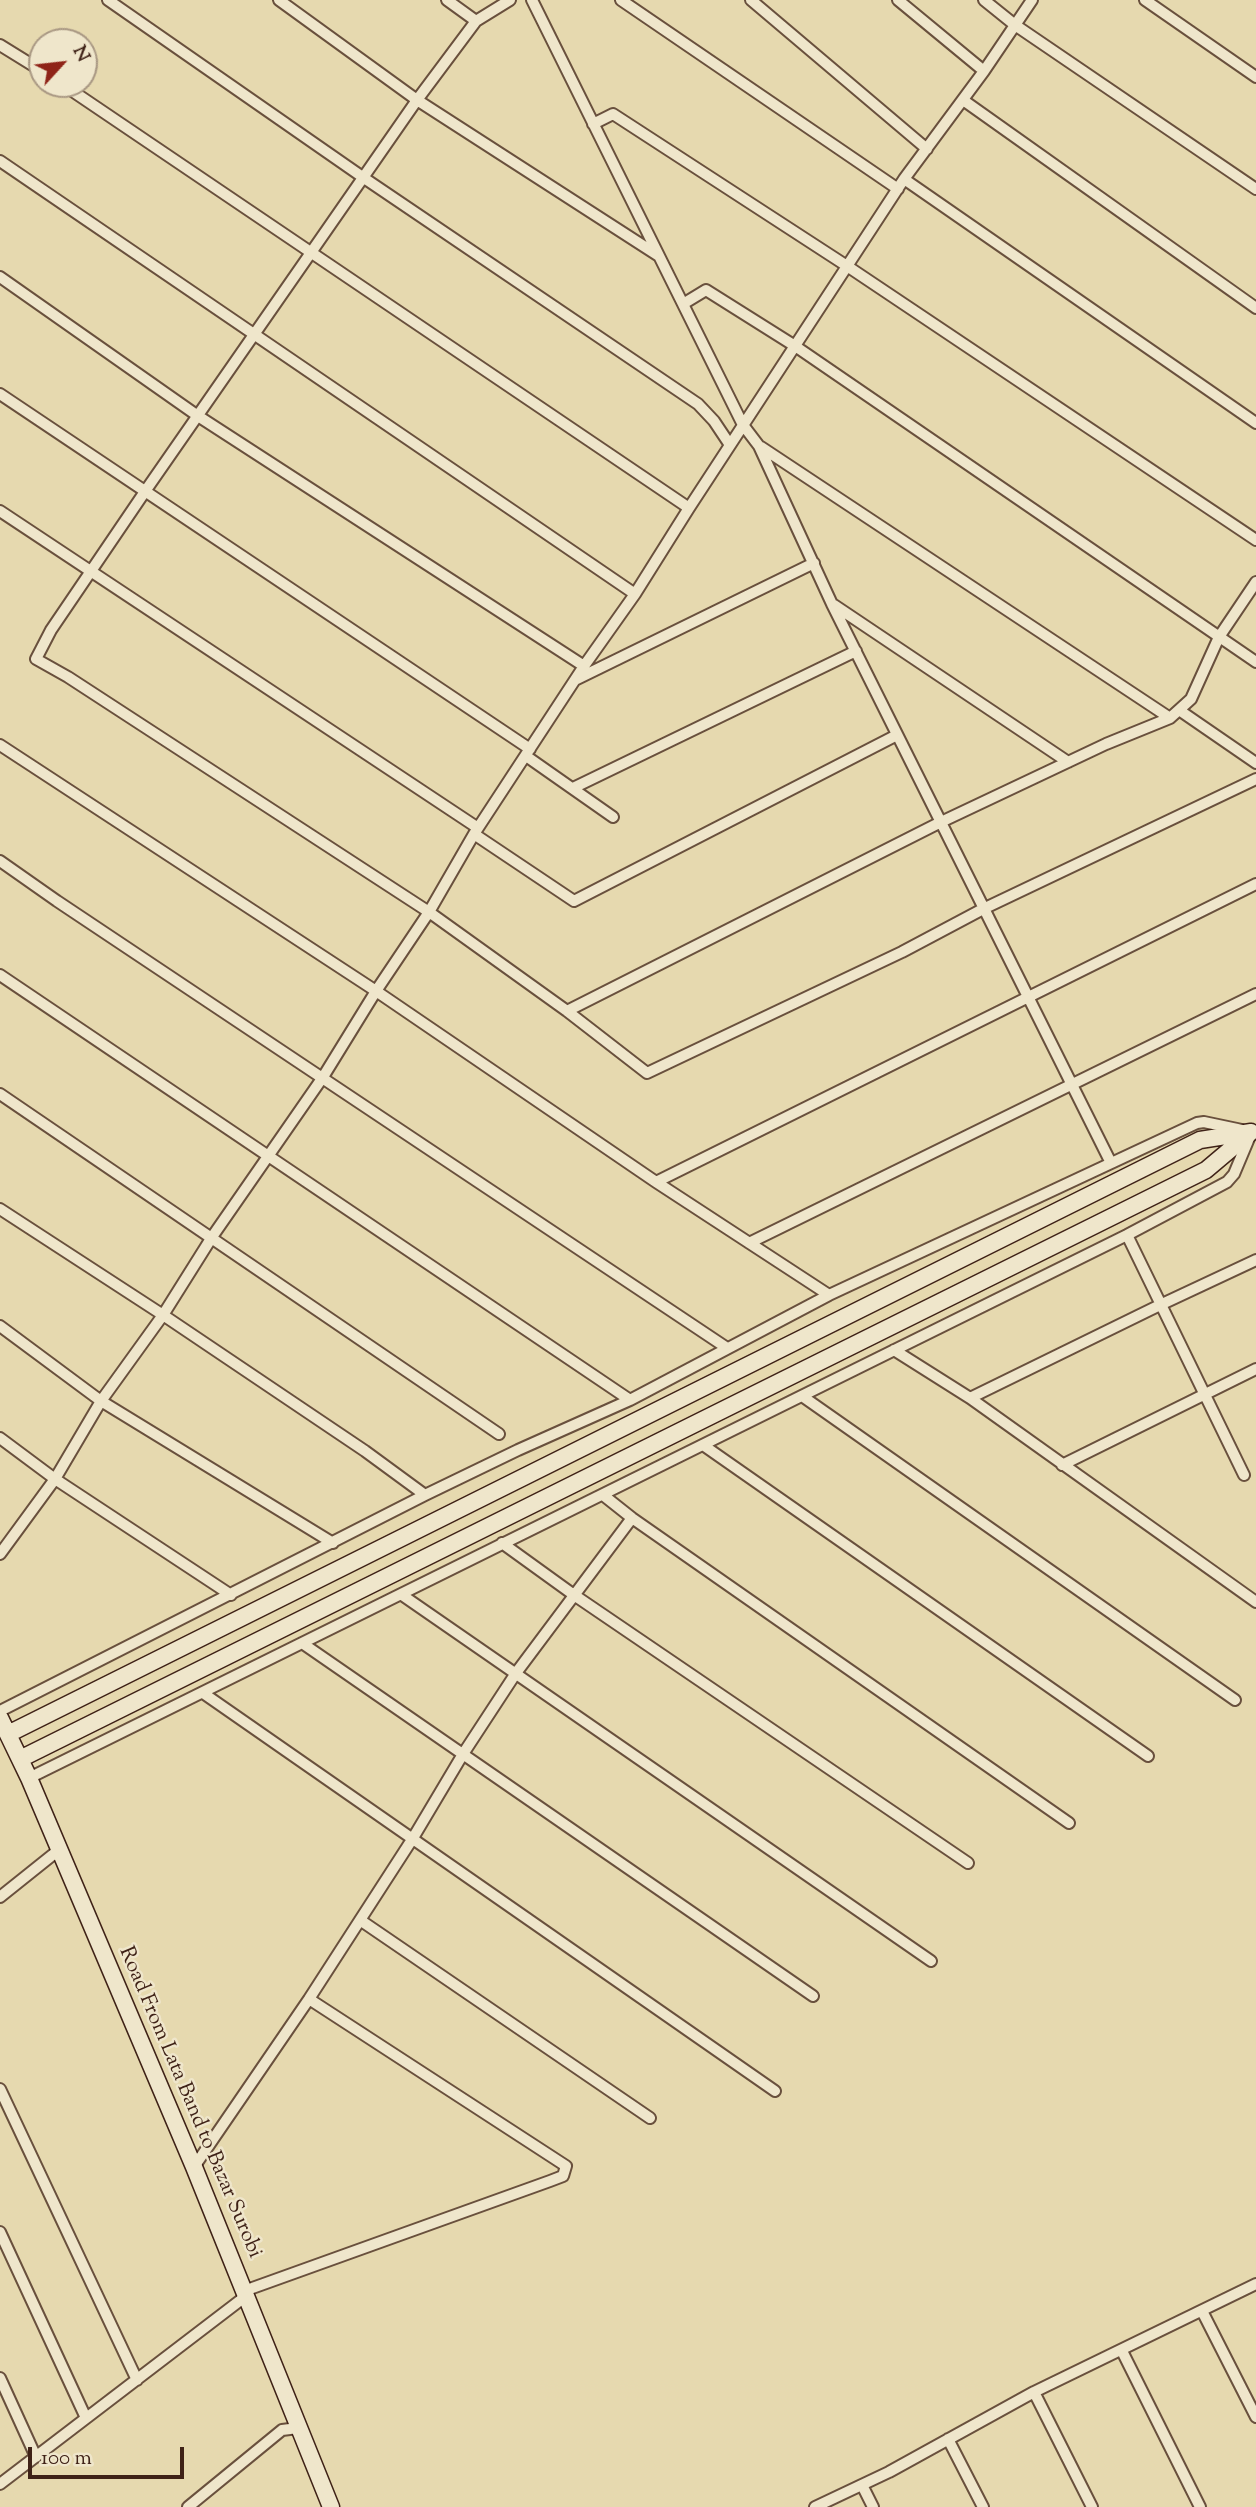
<!DOCTYPE html>
<html>
<head>
<meta charset="utf-8">
<style>
	body { margin:0 }
	#map { position:relative; width:1256px; height:2507px; overflow:hidden; background:#e6d9af; font-family:"Sorts Mill Goudy",serif }
	canvas { display:block }
	.north { position:absolute; left:28px; top:28px; width:70px; height:70px; box-sizing:border-box; background:#efe6cb; border:2px solid #a99883; border-radius:50%; rotate:63deg; font-size:19px; font-weight:700; line-height:28px; text-align:center; color:#3f2217 }
	.north::after { content:''; display:block; margin:auto; width:24px; height:32px; background:#8f2418; clip-path:polygon(50% 0,100% 100%,50% 72%,0 100%) }
	.scale { position:absolute; left:28px; top:2447px; width:156px; height:32px; box-sizing:border-box; border:4px solid #3f2217; border-top:0; padding-left:9px; font-size:21px; line-height:24px; white-space:nowrap; color:#3f2217; -webkit-text-stroke:5px #efe6cb; paint-order:stroke }
</style>
</head>
<body>
<div id="map">
<canvas width="1256" height="2507"></canvas>
<div class="north">N</div>
<div class="scale">100 m</div>
</div>
<script>
const g = document.querySelector('canvas').getContext('2d');
g.lineJoin = 'round';
function toPath(rows) {
  const path = new Path2D();
  for (const r of rows) {
    path.moveTo(r[0], r[1]);
    for (let i = 2; i < r.length; i += 2) path.lineTo(r[i], r[i + 1]);
  }
  return path;
}
function stroke(path, color, width, dash) {
  g.strokeStyle = color;
  g.lineWidth = width;
  g.lineCap = dash ? 'butt' : 'round';
  g.setLineDash(dash || []);
  g.stroke(path);
}
function write(font, color, halo, rows, align = 'center') {
  g.font = font + ' "Sorts Mill Goudy",serif';
  g.lineWidth = 5;
  g.setLineDash([]);
  g.textBaseline = 'middle';
  g.strokeStyle = halo;
  g.fillStyle = color;
  for (const [text, x, y, turn = 0] of rows) {
    g.save();
    g.translate(x, y);
    g.rotate((+turn || 0) * Math.PI / 180);
    g.textAlign = isNaN(turn) ? turn : align;
    if (halo) g.strokeText(text, 0, 0);
    g.fillText(text, 0, 0);
    g.restore();
  }
}
const street = toPath([
	[108,0,364,178,698,404,714,421,730,445],
	[279,0,417,100,659,256],
	[447,0,476,21],
	[510,0,476,21,417,100,146,490,51,630,36,659,68,677,429,912,567,1011,647,1073,902,952,983,909,1256,779],
	[532,0,743,425,759,446,832,604,1111,1163],
	[621,0,898,189],
	[751,0,927,149],
	[898,0,984,71],
	[984,0,1015,25,1256,189],
	[1145,0,1256,77],
	[0,45,42,71],
	[62,84,689,508],
	[963,100,1256,308],
	[593,124,613,114,847,266,1256,540],
	[0,161,635,594],
	[904,179,1256,423],
	[0,277,198,416,584,666],
	[683,304,706,290,795,346,1256,662],
	[0,394,530,749],
	[761,447,1170,718],
	[0,511,478,828],
	[834,605,1068,762],
	[577,679,814,563],
	[1179,710,1256,763],
	[0,745,376,991,656,1182,829,1295],
	[526,756,613,817],
	[573,788,856,651],
	[474,834,574,901,897,735],
	[0,861,57,901,727,1348],
	[0,975,630,1400],
	[567,1011,941,822,1106,744,1170,718,1191,699,1219,637,1256,582],
	[0,1094,499,1434],
	[656,1182,1256,884],
	[0,1209,163,1315,365,1451,425,1495],
	[1127,1235,1244,1475],
	[749,1243,1256,994],
	[0,1326,101,1401,333,1543],
	[894,1350,970,1398,1256,1602],
	[802,1396,1235,1700],
	[970,1398,1160,1305,1256,1260],
	[0,1438,55,1479,231,1595],
	[703,1445,1148,1756],
	[1062,1465,1256,1369],
	[603,1495,632,1518,1069,1823],
	[502,1543,574,1595,968,1863],
	[0,1554,55,1479,101,1401,163,1315,212,1237,323,1077,376,991,429,912,474,834,584,666,635,594,689,508,904,179,984,71,1032,0],
	[402,1595,931,1961],
	[302,1643,813,1996],
	[203,1693,775,2091],
	[0,1711,425,1495,518,1450,630,1400,829,1295,1197,1123,1204,1122,1242,1130],
	[29,1778,1127,1235,1227,1182,1234,1174,1250,1136],
	[0,1897,60,1849],
	[360,1920,650,2118],
	[0,2089,137,2380],
	[194,2167,309,1999,413,1838,463,1754,516,1673,632,1518],
	[0,2232,86,2418],
	[244,2291,550,2181,563,2176,566,2166,309,1999],
	[1202,2311,1256,2417],
	[1122,2351,1200,2507],
	[0,2378,36,2457],
	[1034,2392,1092,2507],
	[948,2439,983,2507],
	[0,2484,246,2296],
	[862,2485,873,2507],
	[188,2507,282,2430,298,2428],
	[815,2507,889,2472,1034,2392,1256,2284]
]);
const secondary = toPath([
	[0,1718,29,1778,194,2167,331,2507],
	[8,1734,1200,1140,1251,1132],
	[20,1759,1206,1170,1251,1132]
]);
stroke(street, '#69503d', 14);
stroke(secondary, '#3f2217', 19);
stroke(street, '#efe6cb', 10);
stroke(secondary, '#efe6cb', 16);
write('21px', '#3f2217', '#efe6cb', [
	["Road From Lata Band to Bazar Surobi",189,2103,67]
]);
</script>
</body>
</html>
